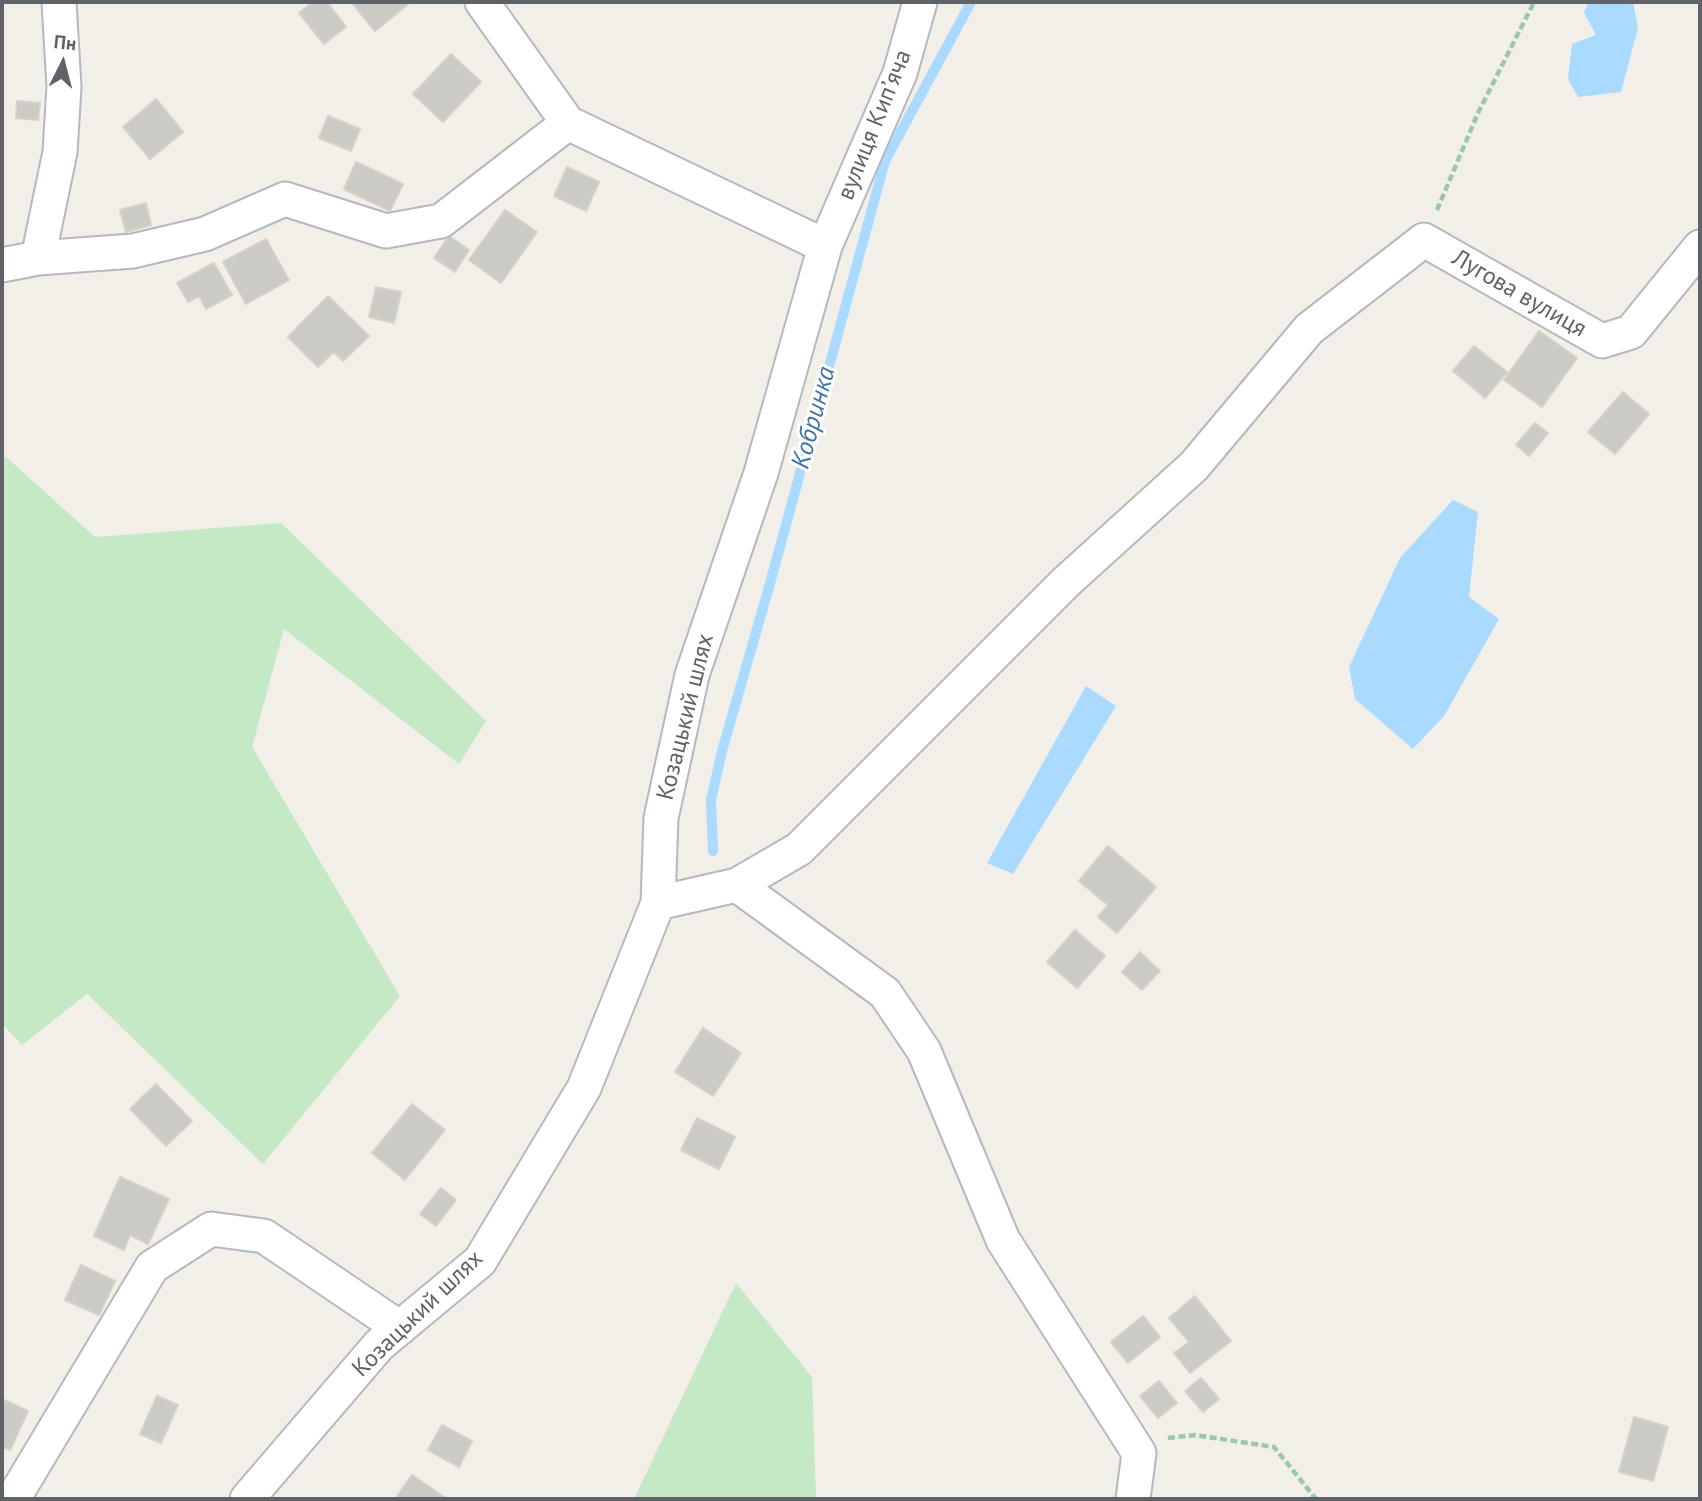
<!DOCTYPE html>
<html>
<head>
<meta charset="utf-8">
<style>
	body { margin:0 }
	#map { position:relative; width:1702px; height:1501px; overflow:hidden; background:#f1efe8; font-family:"PT Sans",sans-serif }
	canvas { display:block }
	.frame { position:absolute; inset:0; border:4px solid #5f6368; pointer-events:none }
	.north { position:absolute; left:28px; top:28px; width:70px; height:70px; -webkit-text-stroke:5px #fff; paint-order:stroke; rotate:6deg; font-size:19px; font-weight:700; line-height:28px; text-align:center; color:#5f6368 }
	.north::after { content:''; display:block; margin:auto; width:24px; height:32px; background:#5f6368; clip-path:polygon(50% 0,100% 100%,50% 72%,0 100%) }
</style>
</head>
<body>
<div id="map">
<canvas width="1702" height="1501"></canvas>
<div class="frame"></div>
<div class="north">Пн</div>
</div>
<script>
const g = document.querySelector('canvas').getContext('2d');
g.lineJoin = 'round';
function fillPath(path, color) {
  g.fillStyle = color;
  g.fill(path, 'evenodd');
}
function toPath(rows) {
  const path = new Path2D();
  for (const r of rows) {
    path.moveTo(r[0], r[1]);
    for (let i = 2; i < r.length; i += 2) path.lineTo(r[i], r[i + 1]);
  }
  return path;
}
function stroke(path, color, width, dash) {
  g.strokeStyle = color;
  g.lineWidth = width;
  g.lineCap = dash ? 'butt' : 'round';
  g.setLineDash(dash || []);
  g.stroke(path);
}
function write(font, color, halo, rows, align = 'center') {
  g.font = font + ' "PT Sans",sans-serif';
  g.lineWidth = 6;
  g.setLineDash([]);
  g.textBaseline = 'middle';
  g.strokeStyle = halo;
  g.fillStyle = color;
  for (const [text, x, y, turn = 0] of rows) {
    g.save();
    g.translate(x, y);
    g.rotate((+turn || 0) * Math.PI / 180);
    g.textAlign = isNaN(turn) ? turn : align;
    if (halo) g.strokeText(text, 0, 0);
    g.fillText(text, 0, 0);
    g.restore();
  }
}
fillPath(toPath([
	[2,456,6,457,95,537,281,523,486,721,459,764,284,629,252,747,400,996,263,1164,87,994,22,1045,2,1024],
	[736,1283,812,1377,816,1499,634,1499]
]), '#c5e8c5');
fillPath(toPath([
	[1588,2,1633,2,1638,28,1621,92,1578,97,1568,79,1572,44,1596,35,1584,13],
	[1453,500,1478,512,1469,597,1499,619,1444,716,1413,749,1355,699,1349,667,1400,558],
	[1086,686,1116,706,1013,874,987,863]
]), '#aadaff');
stroke(toPath([
	[713,851,711,800,722,751,769,587,885,161,971,2]
]), '#aadaff', 10);
const building = toPath([
	[313,2,327,2,346,27,324,44,299,13,313,2],
	[354,2,411,2,375,31,352,3,354,2],
	[451,54,481,82,443,122,413,94,451,54],
	[156,99,183,132,150,159,123,127,156,99],
	[17,101,40,103,38,120,16,118,17,101],
	[328,116,360,129,351,151,319,138,328,116],
	[356,162,403,184,390,211,344,189,356,162],
	[567,167,599,182,586,211,554,196,567,167],
	[146,203,151,225,126,232,120,210,146,203],
	[505,210,537,232,501,283,469,260,505,210],
	[449,236,469,250,455,272,434,258,449,236],
	[266,239,289,280,246,304,223,262,266,239],
	[214,263,232,295,206,309,199,296,188,302,177,283,214,263],
	[376,287,401,292,394,323,369,317,376,287],
	[328,296,369,336,343,361,334,352,318,367,288,337,328,296],
	[1539,331,1577,358,1542,407,1504,380,1539,331],
	[1474,346,1507,372,1485,398,1453,371,1474,346],
	[1623,392,1649,414,1615,454,1588,432,1623,392],
	[1535,423,1548,433,1529,456,1516,445,1535,423],
	[1108,846,1156,887,1117,933,1098,917,1108,905,1079,881,1108,846],
	[1075,930,1105,956,1077,988,1047,962,1075,930],
	[1140,952,1160,971,1142,990,1122,972,1140,952],
	[703,1028,741,1053,713,1096,675,1072,703,1028],
	[156,1084,192,1121,166,1146,130,1109,156,1084],
	[412,1104,445,1130,405,1180,372,1153,412,1104],
	[697,1118,735,1137,719,1169,681,1150,697,1118],
	[120,1177,169,1199,148,1244,130,1235,124,1250,94,1236,120,1177],
	[441,1188,456,1200,436,1226,420,1214,441,1188],
	[81,1265,115,1281,99,1315,65,1300,81,1265],
	[1195,1296,1231,1341,1190,1373,1174,1353,1189,1342,1169,1318,1195,1296],
	[1143,1316,1160,1337,1128,1363,1111,1342,1143,1316],
	[1201,1378,1219,1399,1203,1412,1185,1391,1201,1378],
	[1159,1381,1177,1403,1158,1418,1140,1396,1159,1381],
	[157,1396,178,1405,161,1443,140,1434,157,1396],
	[2,1399,28,1411,10,1450,2,1447,2,1399],
	[1634,1417,1668,1427,1653,1481,1619,1472,1634,1417],
	[442,1425,472,1441,459,1467,428,1450,442,1425],
	[412,1475,447,1499,395,1499,412,1475]
]);
fillPath(building, '#cccac5');
stroke(building, '#d6d1c6', 2);
const street = toPath([
	[825,246,900,73,920,2],
	[38,258,133,251,205,234,285,199,386,231,441,221,568,123],
	[2,265,38,258,60,152,64,87,59,2],
	[737,885,885,993,924,1051,1003,1240,1139,1453,1133,1499],
	[658,903,737,885,799,849,1066,582,1194,466,1309,329,1424,240,1602,341,1631,332,1700,247],
	[13,1499,152,1267,211,1229,264,1236,400,1328],
	[247,1499,379,1345,480,1261,584,1088,658,903,661,818,692,675,761,473,825,246,568,123,482,2]
]);
stroke(street, '#b5b8bc', 37);
stroke(toPath([
	[1437,210,1478,113,1534,2],
	[1168,1438,1195,1435,1274,1447,1316,1499]
]), '#9cc7a9', 4.5, [7, 3.5]);
stroke(street, '#fff', 33);
write('24px', '#5f6368', '#fff', [
	["вулиця Кипʼяча",875,125,-68],
	["Лугова вулиця",1519,294,30],
	["Козацький шлях",686,717,-76],
	["Козацький шлях",418,1314,-44]
]);
write('italic 26px', '#4174aa', '#fff', [
	["Кобринка",814,418,-75]
]);
</script>
</body>
</html>
